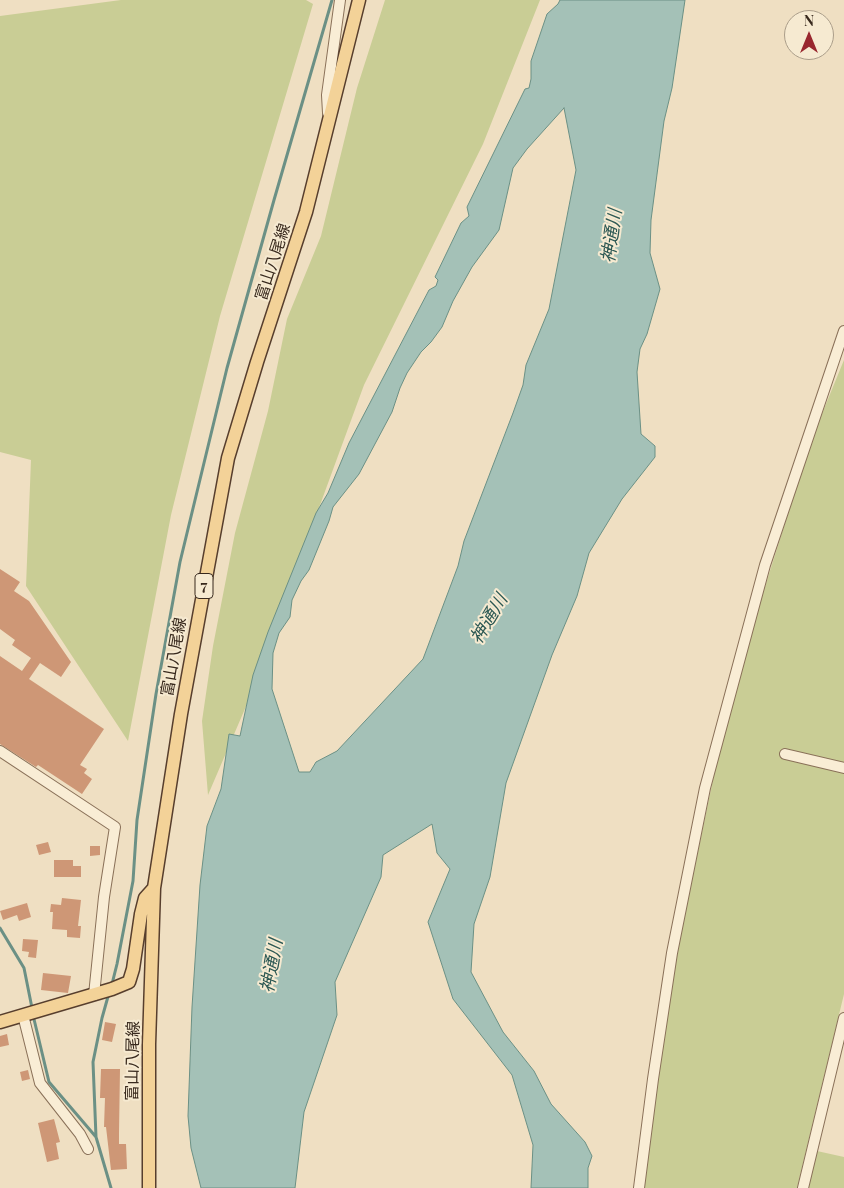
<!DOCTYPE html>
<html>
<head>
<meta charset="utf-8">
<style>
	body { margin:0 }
	#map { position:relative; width:844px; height:1188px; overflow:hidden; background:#efdfc2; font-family:"Playfair Display",serif }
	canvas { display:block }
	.north { position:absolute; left:784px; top:10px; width:50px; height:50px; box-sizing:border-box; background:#f6ead1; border:1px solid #aa9d89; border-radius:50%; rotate:0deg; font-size:14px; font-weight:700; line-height:20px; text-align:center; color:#38291d }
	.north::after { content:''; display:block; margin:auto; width:18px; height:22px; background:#99272e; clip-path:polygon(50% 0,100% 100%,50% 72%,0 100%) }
</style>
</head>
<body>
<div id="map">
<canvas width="844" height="1188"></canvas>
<div class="north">N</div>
</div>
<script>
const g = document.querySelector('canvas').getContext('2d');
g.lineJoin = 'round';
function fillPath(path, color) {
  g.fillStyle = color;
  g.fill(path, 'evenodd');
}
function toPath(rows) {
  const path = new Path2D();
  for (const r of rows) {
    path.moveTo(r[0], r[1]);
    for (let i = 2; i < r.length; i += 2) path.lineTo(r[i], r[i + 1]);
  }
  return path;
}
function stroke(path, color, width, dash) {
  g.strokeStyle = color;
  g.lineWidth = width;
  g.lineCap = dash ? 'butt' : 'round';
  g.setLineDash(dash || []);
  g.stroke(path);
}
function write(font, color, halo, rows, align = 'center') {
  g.font = font + ' "Playfair Display","Noto Sans JP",serif';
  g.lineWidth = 4;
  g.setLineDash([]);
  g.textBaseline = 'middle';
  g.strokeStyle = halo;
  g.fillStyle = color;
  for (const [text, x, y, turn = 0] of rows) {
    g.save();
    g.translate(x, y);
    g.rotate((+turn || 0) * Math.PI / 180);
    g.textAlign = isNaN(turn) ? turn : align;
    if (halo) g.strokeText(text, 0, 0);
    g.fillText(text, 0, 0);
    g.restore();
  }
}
fillPath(toPath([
	[121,0,306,0,313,4,220,316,171,515,128,741,26,586,31,460,0,452,0,16],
	[385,0,540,0,483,144,364,385,247,704,208,795,202,721,213,646,235,533,268,411,287,319,321,236,357,88],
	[844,360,844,994,797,1188,642,1188,654,1090,680,937,715,770,750,634,812,438],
	[817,1151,844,1157,844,1188,808,1188]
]), '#c9cd95');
const water = toPath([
	[560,0,685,0,672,88,664,121,651,220,650,253,660,289,647,334,640,349,637,372,641,434,655,446,655,457,622,499,589,553,577,596,552,655,506,783,490,877,474,924,471,972,503,1032,534,1071,551,1104,585,1142,592,1156,588,1168,588,1188,531,1188,533,1145,512,1075,453,999,428,922,450,869,437,853,432,824,383,855,381,877,335,982,337,1015,304,1112,295,1188,201,1188,191,1148,188,1116,192,1007,200,885,207,826,221,789,229,734,240,736,253,675,268,632,316,513,328,493,349,443,429,290,436,286,438,280,435,277,461,223,469,216,467,207,525,89,529,88,531,79,531,61,547,14,558,4,560,0],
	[564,108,576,170,549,309,526,365,523,385,513,413,464,541,458,566,423,659,337,751,316,762,310,772,299,772,272,689,273,653,279,633,290,617,292,600,301,581,309,570,329,521,333,507,359,474,392,412,400,388,407,373,421,352,431,342,442,327,453,301,472,267,499,230,513,168,527,149,564,108]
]);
fillPath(water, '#a4c1b7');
stroke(water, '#6b9085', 1);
stroke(toPath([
	[0,928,24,968,32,1008],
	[112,984,117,964,133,881,137,820,156,694,180,562,227,368,274,200,332,0],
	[109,993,102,1018,93,1062,96,1137,111,1188],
	[33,1015,49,1082,96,1137]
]), '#6b9085', 3);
fillPath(toPath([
	[0,569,20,582,14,591,29,601,71,662,61,677,40,663,29,679,104,729,80,765,87,769,84,773,92,779,82,794,38,765,36,767,0,744,0,656,22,671,31,658,12,645,15,640,0,629],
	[48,842,51,852,39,855,36,845],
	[90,846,100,846,100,855,90,856],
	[54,860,73,860,73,866,81,866,81,877,54,877],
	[62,898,81,900,78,926,81,926,80,938,67,937,67,930,52,929,53,912,50,912,51,904,61,905],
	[27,903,31,917,19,921,17,915,3,920,0,911],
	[23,939,38,940,36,958,28,957,29,952,22,951],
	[43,973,71,976,68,993,41,990],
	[105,1022,116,1024,112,1042,102,1040],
	[7,1034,9,1045,0,1047,0,1036],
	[101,1069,120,1069,119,1133,119,1144,126,1144,127,1169,111,1170,106,1127,104,1127,105,1098,100,1098],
	[28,1070,30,1079,22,1081,20,1072],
	[54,1119,60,1142,56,1143,59,1159,47,1162,38,1123]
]), '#ce9776');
const minor = toPath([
	[328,113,327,95,340,0],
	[0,751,115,827,104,897,94,995],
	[785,754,844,768],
	[23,1015,40,1083,80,1134,88,1149],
	[639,1188,653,1079,672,953,705,788,765,565,844,331],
	[803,1188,844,1018]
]);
const major = toPath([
	[0,1022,112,989,129,982,133,969,141,914,145,898,154,888],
	[149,1188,149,1044,154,888,181,714,228,458,257,362,306,212,359,0]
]);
stroke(minor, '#897058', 12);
stroke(major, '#573e2d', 15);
stroke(minor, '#f9edd5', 10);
stroke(major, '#f3d298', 12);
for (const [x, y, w] of [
	[204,586,18]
]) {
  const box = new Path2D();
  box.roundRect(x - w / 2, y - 12.5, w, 25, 4);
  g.fillStyle = '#f6ead1';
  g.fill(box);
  stroke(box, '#38291d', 1);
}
write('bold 15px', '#38291d', null, [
	["7",204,586]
]);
write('16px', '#38291d', '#f6ead1', [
	["富山八尾線",273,262,-72],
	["富山八尾線",174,657,-80],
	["富山八尾線",133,1061,-89]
]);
write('italic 18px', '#2c5853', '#f6ead1', [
	["神通川",612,236,-82],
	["神通川",489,619,-59],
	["神通川",272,966,-80]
]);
</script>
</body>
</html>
